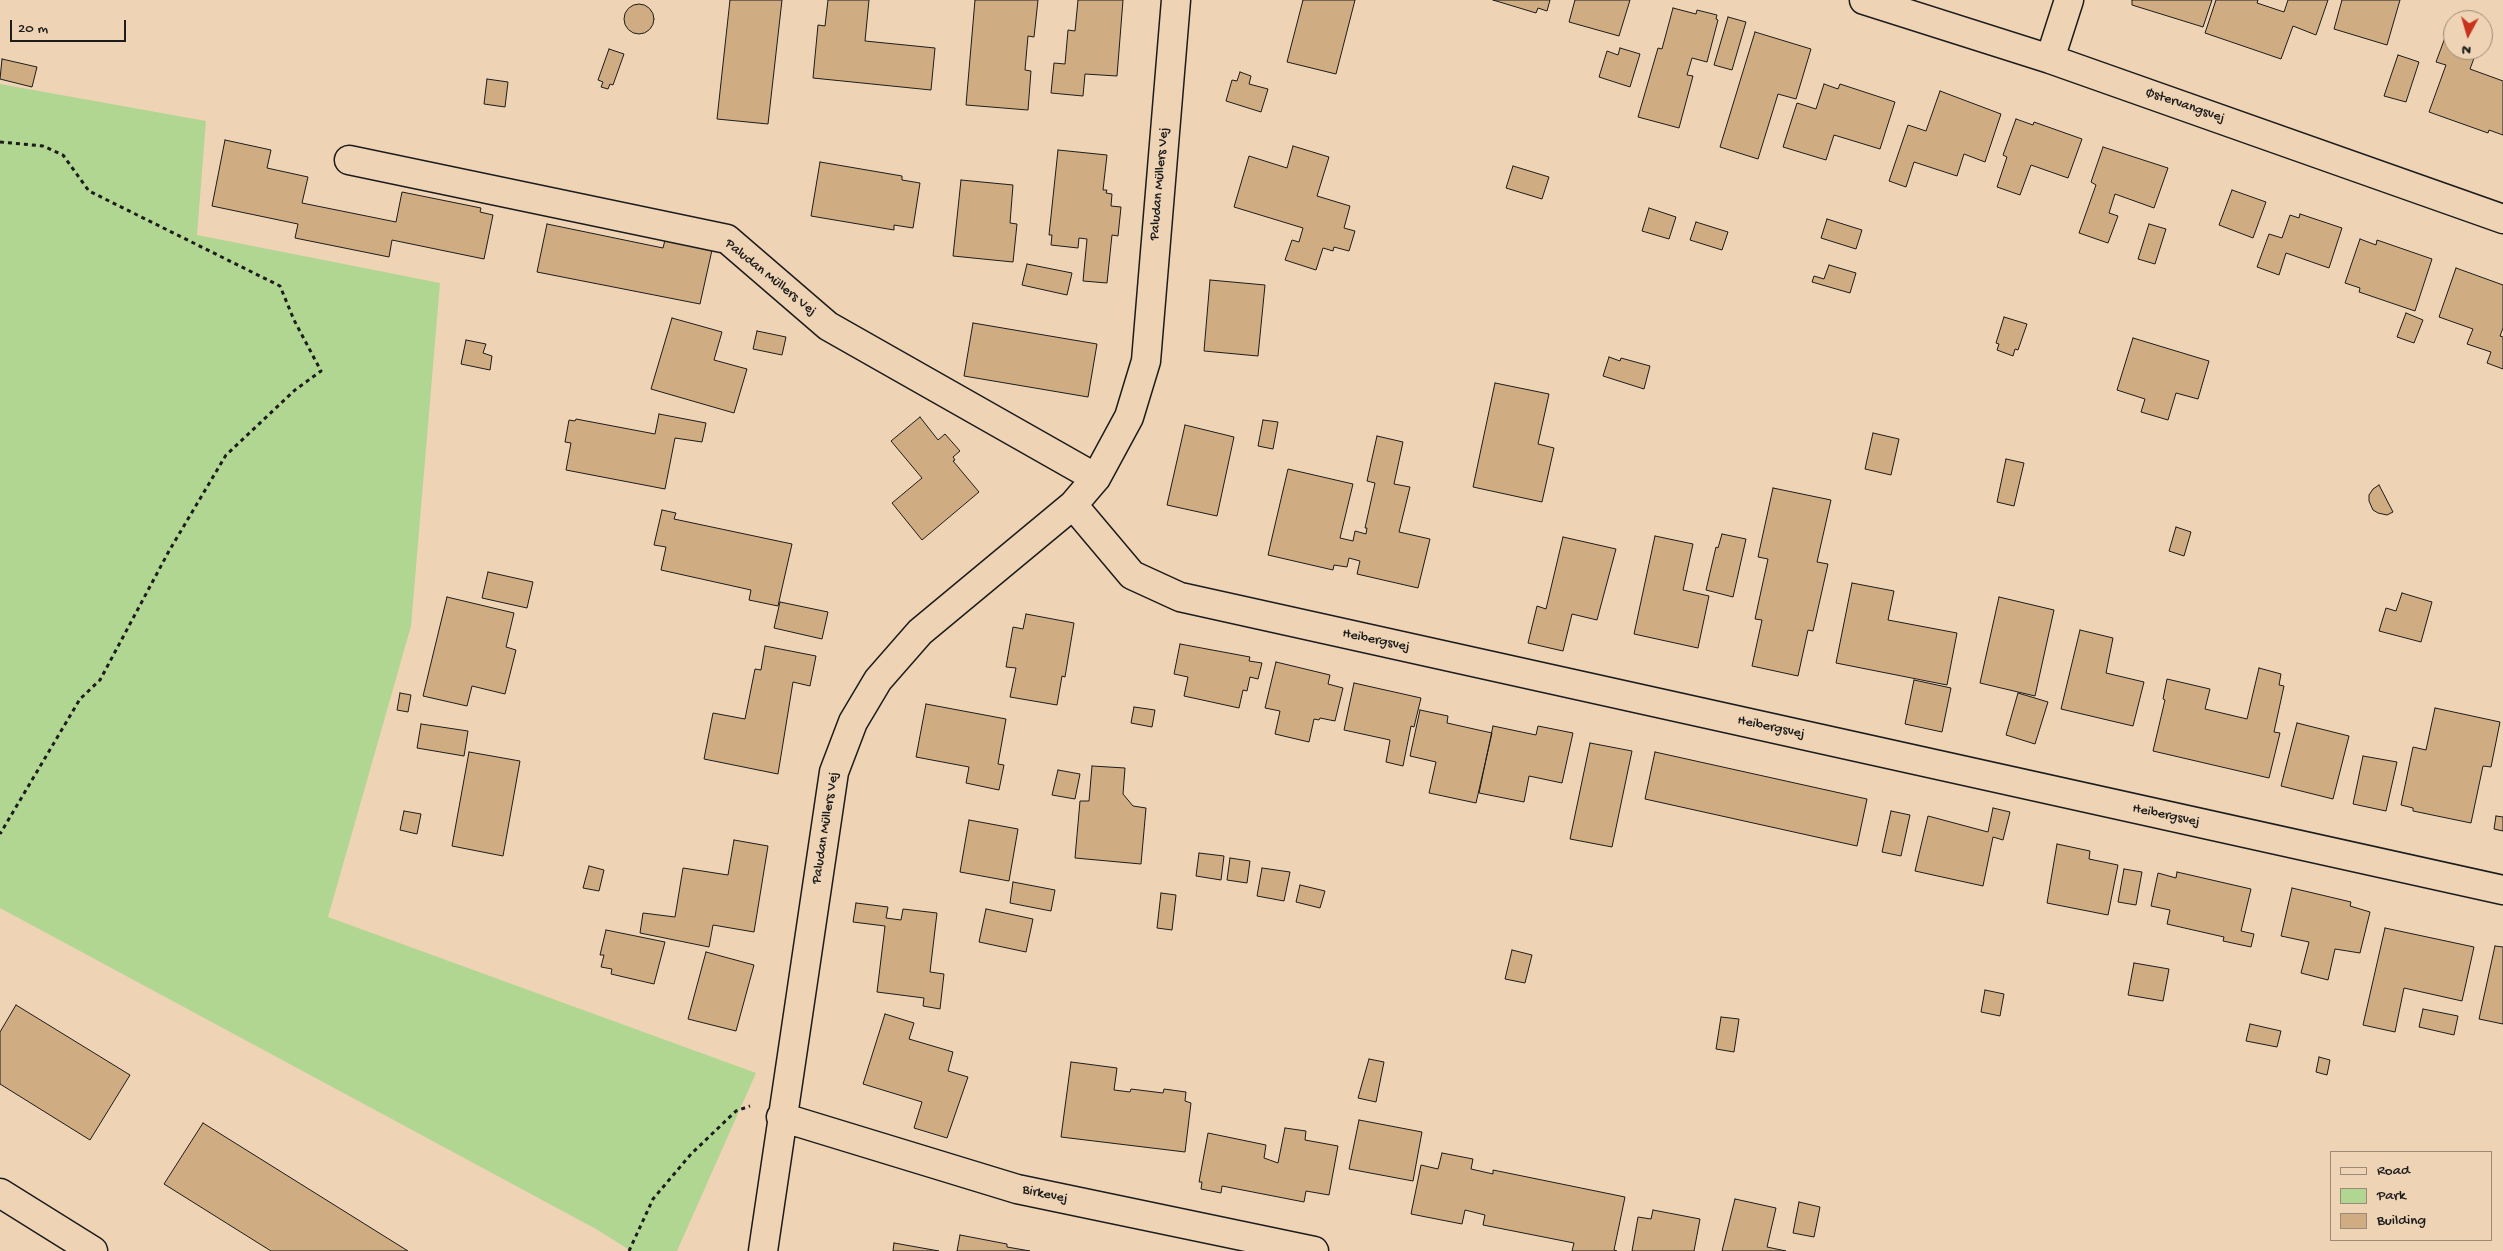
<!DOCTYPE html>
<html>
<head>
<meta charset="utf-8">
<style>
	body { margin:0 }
	#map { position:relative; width:2503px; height:1251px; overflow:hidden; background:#eed4b5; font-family:"Gochi Hand",sans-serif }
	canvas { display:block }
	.legend { position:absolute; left:2330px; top:1151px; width:162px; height:90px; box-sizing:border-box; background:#eed4b5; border:1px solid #9a8a78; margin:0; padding:6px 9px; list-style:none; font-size:15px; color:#1c1c1c }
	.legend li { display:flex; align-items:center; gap:10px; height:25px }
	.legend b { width:25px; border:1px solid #9a8a78 }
	.north { position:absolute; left:2443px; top:10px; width:50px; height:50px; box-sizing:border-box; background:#eed4b5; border:1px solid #9a8a78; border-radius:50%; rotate:186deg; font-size:14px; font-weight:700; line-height:20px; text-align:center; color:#1c1c1c }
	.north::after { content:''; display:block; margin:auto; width:18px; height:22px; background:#c8321e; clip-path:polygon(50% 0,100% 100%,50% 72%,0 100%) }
	.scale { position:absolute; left:10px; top:20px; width:116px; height:22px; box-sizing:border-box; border:2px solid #1c1c1c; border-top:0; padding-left:6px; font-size:15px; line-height:18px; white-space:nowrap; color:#1c1c1c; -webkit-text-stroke:4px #eed4b5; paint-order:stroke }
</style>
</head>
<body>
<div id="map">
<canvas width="2503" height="1251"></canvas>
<ul class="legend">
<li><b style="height:6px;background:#eed4b5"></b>Road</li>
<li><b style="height:14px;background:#b0d692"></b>Park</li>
<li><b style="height:14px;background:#d0ac82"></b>Building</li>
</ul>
<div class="north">N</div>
<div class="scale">20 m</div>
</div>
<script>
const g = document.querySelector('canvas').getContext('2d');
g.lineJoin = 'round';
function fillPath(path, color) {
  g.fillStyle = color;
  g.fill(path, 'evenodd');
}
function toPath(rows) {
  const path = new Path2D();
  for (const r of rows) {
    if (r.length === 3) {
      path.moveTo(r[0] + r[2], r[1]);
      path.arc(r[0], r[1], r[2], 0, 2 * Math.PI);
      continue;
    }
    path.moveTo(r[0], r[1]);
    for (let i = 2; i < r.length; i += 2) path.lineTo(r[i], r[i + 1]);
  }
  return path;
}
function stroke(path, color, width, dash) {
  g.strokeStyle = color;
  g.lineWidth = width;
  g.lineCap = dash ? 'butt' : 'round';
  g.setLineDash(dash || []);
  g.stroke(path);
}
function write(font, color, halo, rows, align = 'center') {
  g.font = font + ' "Gochi Hand",sans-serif';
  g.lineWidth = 4;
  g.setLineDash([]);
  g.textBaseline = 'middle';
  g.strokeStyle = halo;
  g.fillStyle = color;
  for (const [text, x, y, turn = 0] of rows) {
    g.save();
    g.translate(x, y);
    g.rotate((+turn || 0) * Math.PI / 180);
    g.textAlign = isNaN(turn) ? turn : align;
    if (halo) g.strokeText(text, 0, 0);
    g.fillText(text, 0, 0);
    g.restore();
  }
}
fillPath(toPath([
	[0,84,206,121,197,235,440,283,411,626,328,917,756,1073,677,1251,631,1251,596,1229,0,908]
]), '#b0d692');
const building = toPath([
	[730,0,782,0,768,124,717,119,730,0],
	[828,0,869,0,865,41,935,48,931,90,813,78,818,25,825,26,828,0],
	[975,0,1038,0,1034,37,1028,36,1025,70,1031,71,1028,110,966,105,975,0],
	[1078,0,1123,0,1117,76,1085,74,1083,96,1051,93,1054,63,1065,64,1068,30,1075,31,1078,0],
	[1303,0,1355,0,1336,74,1287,62,1303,0],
	[1493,0,1550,0,1547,11,1538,8,1536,13,1493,0],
	[1575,0,1630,0,1619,36,1569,22,1575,0],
	[2132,0,2212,0,2203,27,2132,5,2132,0],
	[2216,0,2258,0,2257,3,2284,12,2288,0,2328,0,2316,35,2293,26,2281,59,2205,33,2216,0],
	[2342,0,2400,0,2387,45,2334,29,2342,0],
	[639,19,15],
	[1673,8,1696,14,1697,10,1717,15,1716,19,1718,20,1707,62,1692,58,1687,75,1693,76,1679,128,1638,117,1658,48,1662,49,1673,8],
	[1728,17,1746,22,1732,70,1714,65,1728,17],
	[1755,32,1811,49,1796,99,1778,94,1758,159,1720,147,1755,32],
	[2446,35,2453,37,2453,50,2477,50,2470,69,2503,81,2503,135,2489,130,2488,133,2429,112,2446,65,2436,62,2446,35],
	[1620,48,1640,54,1630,87,1599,77,1607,51,1618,55,1620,48],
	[609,49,624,54,613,85,610,84,608,89,601,87,603,82,598,80,609,49],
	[2398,55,2419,62,2406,102,2384,96,2398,55],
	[2,59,37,67,32,87,0,79,2,59],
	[1240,72,1251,76,1249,84,1268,89,1261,112,1226,101,1232,80,1237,81,1240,72],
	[487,79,508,82,505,107,484,104,487,79],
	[1824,84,1838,89,1840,84,1895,102,1880,149,1834,135,1826,160,1783,147,1797,103,1816,109,1824,84],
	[1940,91,2001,114,1985,162,1964,154,1957,176,1914,162,1906,187,1889,181,1908,125,1926,131,1940,91],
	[2016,119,2033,125,2034,122,2082,139,2068,178,2031,165,2020,195,1997,187,2007,157,2003,155,2016,119],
	[225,140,271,150,267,168,308,177,302,203,396,222,402,192,481,208,480,212,493,215,484,259,392,240,389,257,295,238,298,224,212,206,225,140],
	[1293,146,1329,157,1317,196,1350,206,1344,228,1355,231,1349,251,1334,247,1333,251,1323,248,1316,270,1285,260,1292,240,1299,242,1303,228,1234,207,1249,156,1287,168,1293,146],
	[2103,147,2168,168,2154,208,2115,194,2109,213,2118,216,2108,243,2079,233,2096,185,2091,182,2103,147],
	[1058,150,1107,155,1103,190,1107,190,1106,193,1112,194,1111,206,1121,207,1118,236,1112,235,1107,283,1083,281,1087,239,1079,238,1078,248,1051,245,1052,235,1049,235,1058,150],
	[820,162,902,176,902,180,920,183,913,228,894,225,894,230,811,216,820,162],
	[1513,166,1549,177,1542,199,1506,188,1513,166],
	[961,180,1013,185,1010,223,1017,224,1013,262,953,256,961,180],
	[2232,190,2266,202,2253,238,2219,225,2232,190],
	[1649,208,1676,217,1669,239,1642,231,1649,208],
	[2300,214,2342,228,2329,268,2286,253,2279,275,2257,267,2269,234,2282,238,2290,215,2299,218,2300,214],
	[1827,219,1862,230,1856,249,1821,238,1827,219],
	[1696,222,1728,232,1722,250,1690,240,1696,222],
	[547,224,663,248,665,240,712,250,700,304,537,272,547,224],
	[2149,224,2166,229,2155,264,2138,259,2149,224],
	[2360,239,2376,245,2377,240,2432,259,2415,311,2359,292,2360,288,2345,283,2360,239],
	[1027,264,1072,273,1067,295,1022,285,1027,264],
	[1829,265,1856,273,1850,293,1812,282,1814,276,1824,279,1829,265],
	[2456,268,2503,285,2503,328,2500,336,2503,337,2503,369,2487,363,2491,352,2467,344,2473,329,2439,317,2456,268],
	[1210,280,1265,285,1258,356,1204,351,1210,280],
	[2406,313,2423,320,2414,343,2397,337,2406,313],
	[2004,317,2027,324,2018,350,2015,349,2013,356,1997,350,1999,344,1996,343,2004,317],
	[672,318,722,332,714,360,747,369,734,413,651,389,672,318],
	[973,323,1097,344,1088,397,964,376,973,323],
	[757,331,786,337,782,355,753,349,757,331],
	[2133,338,2209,361,2198,399,2176,393,2168,420,2141,412,2145,399,2117,390,2133,338],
	[466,340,486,344,483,353,492,356,490,370,461,364,466,340],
	[1609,357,1620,361,1621,358,1650,366,1644,389,1603,376,1609,357],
	[1495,383,1549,394,1538,444,1554,448,1542,502,1473,487,1495,383],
	[659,414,706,423,702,442,675,438,665,489,566,470,571,443,565,442,569,420,575,421,576,419,655,434,659,414],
	[920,417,938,440,945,434,960,451,953,457,955,460,953,461,979,492,922,540,892,503,922,478,891,441,920,417],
	[1263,420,1278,422,1273,449,1258,446,1263,420],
	[1185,425,1234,437,1217,516,1167,505,1185,425],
	[1873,433,1899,439,1891,475,1865,469,1873,433],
	[1377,436,1403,442,1394,484,1410,487,1399,532,1430,539,1418,588,1357,574,1360,561,1349,558,1347,567,1334,565,1333,570,1268,555,1288,469,1353,484,1340,538,1353,541,1355,531,1366,534,1367,528,1365,528,1375,483,1367,481,1377,436],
	[2006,459,2024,463,2014,506,1997,502,2006,459],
	[2379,485,2393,512,2387,515,2378,513,2373,510,2369,501,2369,495,2373,489,2379,485],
	[1773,488,1831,500,1817,562,1828,564,1813,631,1808,630,1798,676,1752,666,1762,620,1755,619,1768,559,1758,557,1773,488],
	[662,510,676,513,674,519,792,544,778,606,749,600,751,590,661,570,666,547,654,545,662,510],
	[2176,527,2191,532,2184,556,2169,551,2176,527],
	[1722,534,1746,539,1733,597,1706,590,1716,547,1718,548,1722,534],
	[1655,536,1693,544,1683,590,1709,596,1698,648,1634,634,1655,536],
	[1563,537,1616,549,1597,620,1572,614,1563,651,1528,643,1537,606,1546,609,1563,537],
	[488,572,533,582,527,608,482,598,488,572],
	[1852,583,1894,591,1888,620,1957,633,1947,685,1836,663,1852,583],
	[2402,593,2432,602,2421,642,2379,631,2386,608,2396,611,2402,593],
	[447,597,514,613,506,647,516,650,505,694,472,686,467,706,423,696,447,597],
	[1999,597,2054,610,2035,696,1980,683,1999,597],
	[780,602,828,612,822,639,774,628,780,602],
	[1026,614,1074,623,1065,677,1062,676,1057,705,1010,697,1016,668,1006,667,1013,627,1023,629,1026,614],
	[2080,630,2113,638,2106,673,2144,682,2133,726,2061,709,2080,630],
	[1180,644,1250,657,1249,661,1262,663,1258,679,1250,677,1247,691,1243,690,1239,708,1184,696,1188,677,1174,674,1180,644],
	[765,646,816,656,810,686,793,682,778,774,704,759,713,713,745,719,755,669,761,670,765,646],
	[1276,662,1330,675,1328,684,1343,688,1335,721,1320,718,1319,720,1314,719,1309,742,1275,734,1280,711,1265,708,1276,662],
	[2259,668,2281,674,2279,685,2284,686,2274,732,2280,733,2269,778,2153,751,2165,700,2163,699,2167,679,2210,689,2205,709,2247,719,2259,668],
	[1914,680,1951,688,1942,732,1905,724,1914,680],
	[1354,683,1421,698,1414,727,1411,726,1403,766,1386,762,1390,740,1344,730,1354,683],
	[400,693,411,695,408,712,397,710,400,693],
	[2018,693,2048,702,2035,744,2006,735,2018,693],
	[926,704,1006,719,998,764,1004,765,999,790,966,783,969,767,916,757,926,704],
	[1134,707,1155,710,1152,727,1131,723,1134,707],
	[2435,708,2500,722,2491,767,2483,766,2471,823,2413,811,2413,808,2401,805,2413,747,2426,750,2435,708],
	[1420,710,1448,716,1447,723,1492,733,1476,803,1429,793,1436,762,1410,756,1420,710],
	[2297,723,2349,736,2333,799,2281,786,2297,723],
	[421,724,468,731,464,756,417,748,421,724],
	[1493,726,1536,735,1538,726,1573,733,1562,783,1529,776,1524,802,1479,793,1493,726],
	[1590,743,1632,751,1612,847,1570,839,1590,743],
	[469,752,520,761,503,856,452,846,469,752],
	[1655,752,1867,799,1857,846,1645,799,1655,752],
	[2363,756,2397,762,2386,811,2353,804,2363,756],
	[1092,766,1125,768,1123,794,1133,806,1146,808,1141,864,1075,858,1080,801,1089,801,1092,766],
	[1058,770,1080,774,1075,799,1052,795,1058,770],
	[1993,808,2010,812,2003,840,1993,837,1983,886,1915,871,1928,816,1988,832,1993,808],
	[404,811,421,814,417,834,400,830,404,811],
	[1891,811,1910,815,1901,856,1882,852,1891,811],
	[2496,816,2503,817,2503,831,2494,829,2496,816],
	[969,820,1018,829,1009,881,960,872,969,820],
	[734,840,768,846,754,932,713,925,709,947,640,933,643,913,675,917,683,868,728,875,734,840],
	[2057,844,2090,851,2089,859,2118,865,2108,915,2047,903,2057,844],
	[1199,853,1224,856,1221,880,1196,876,1199,853],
	[1230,858,1250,861,1247,883,1227,880,1230,858],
	[589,866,604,870,599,891,583,888,589,866],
	[1262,868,1290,872,1284,901,1257,896,1262,868],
	[2124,869,2142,872,2136,905,2118,902,2124,869],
	[2177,872,2251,889,2241,931,2254,934,2251,947,2223,941,2224,937,2167,924,2170,910,2151,906,2158,873,2176,878,2177,872],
	[1013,882,1055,890,1051,911,1010,903,1013,882],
	[1300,885,1325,891,1320,908,1296,902,1300,885],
	[2292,888,2351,902,2350,906,2370,912,2360,953,2335,949,2328,980,2301,973,2309,942,2281,936,2292,888],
	[1161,893,1176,895,1172,930,1157,928,1161,893],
	[856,903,888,907,886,918,901,920,903,909,937,913,930,972,944,974,940,1009,923,1006,924,998,877,992,885,926,853,922,856,903],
	[986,909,1033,919,1026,952,979,942,986,909],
	[2385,928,2474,947,2462,1001,2404,988,2395,1032,2363,1025,2385,928],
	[606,930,665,942,654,984,611,974,612,969,601,967,604,955,600,955,606,930],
	[2495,946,2503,947,2503,1024,2479,1019,2495,946],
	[1512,950,1532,955,1525,983,1505,979,1512,950],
	[706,952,754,965,736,1031,688,1019,706,952],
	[2134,963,2169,969,2163,1001,2128,995,2134,963],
	[1985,990,2004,994,2000,1016,1981,1012,1985,990],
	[16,1005,130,1075,90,1140,0,1084,0,1032,16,1005],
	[2423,1009,2458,1016,2454,1035,2419,1027,2423,1009],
	[885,1014,914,1023,909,1039,953,1052,948,1071,968,1077,947,1138,914,1128,922,1102,863,1084,885,1014],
	[1721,1017,1739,1019,1734,1052,1716,1049,1721,1017],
	[2250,1024,2281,1031,2277,1047,2246,1041,2250,1024],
	[2319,1057,2330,1060,2327,1075,2316,1072,2319,1057],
	[1369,1059,1384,1062,1376,1102,1358,1098,1369,1059],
	[1071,1062,1117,1068,1114,1090,1130,1092,1131,1089,1163,1093,1164,1089,1186,1092,1185,1101,1191,1103,1185,1152,1061,1137,1071,1062],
	[1359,1120,1422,1132,1413,1181,1349,1169,1359,1120],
	[203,1123,408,1251,271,1251,164,1184,203,1123],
	[1285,1128,1306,1131,1305,1140,1338,1146,1329,1195,1306,1191,1304,1202,1222,1186,1221,1193,1201,1189,1202,1182,1199,1182,1208,1133,1266,1145,1264,1158,1278,1163,1285,1128],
	[1442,1153,1473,1159,1471,1169,1493,1174,1493,1170,1625,1197,1614,1250,1617,1251,1572,1251,1574,1243,1483,1225,1485,1215,1465,1210,1462,1224,1411,1214,1421,1165,1438,1169,1442,1153],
	[1735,1199,1776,1208,1767,1247,1786,1251,1722,1251,1735,1199],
	[1799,1202,1820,1207,1814,1237,1793,1233,1799,1202],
	[1653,1210,1700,1219,1694,1251,1632,1251,1638,1217,1651,1219,1653,1210],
	[960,1235,1007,1244,1007,1247,1030,1251,957,1251,960,1235],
	[894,1243,939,1251,893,1251,894,1243]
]);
fillPath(building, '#d0ac82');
stroke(building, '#1c1c1c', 1);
const minor = toPath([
	[1864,0,2050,59,2503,219],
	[2050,59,2069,0],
	[349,160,727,239,828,326,1096,478],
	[1073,505,1132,575,1180,597,2503,890],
	[781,1117,1017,1189,1314,1251],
	[0,1193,93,1251],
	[763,1251,834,772,853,722,878,680,920,632,1073,505,1096,478,1129,417,1146,361,1176,0]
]);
stroke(minor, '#1c1c1c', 31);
stroke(toPath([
	[0,142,43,146,63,155,89,191,280,286,294,320,321,371,295,390,226,455,169,551,100,680,80,699,0,834],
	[629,1251,653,1199,691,1154,736,1111,750,1106]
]), '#1c1c1c', 3, [4, 4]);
stroke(minor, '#eed4b5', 28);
write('14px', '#1c1c1c', '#eed4b5', [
	["Østervangsvej",2185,106,19],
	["Paludan Müllers Vej",1160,184,-85],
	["Paludan Müllers Vej",770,278,39],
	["Heibergsvej",1376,641,12],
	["Heibergsvej",1771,728,12],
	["Heibergsvej",2166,816,12],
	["Paludan Müllers Vej",826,828,-81],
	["Birkevej",1045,1195,12]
]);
</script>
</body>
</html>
